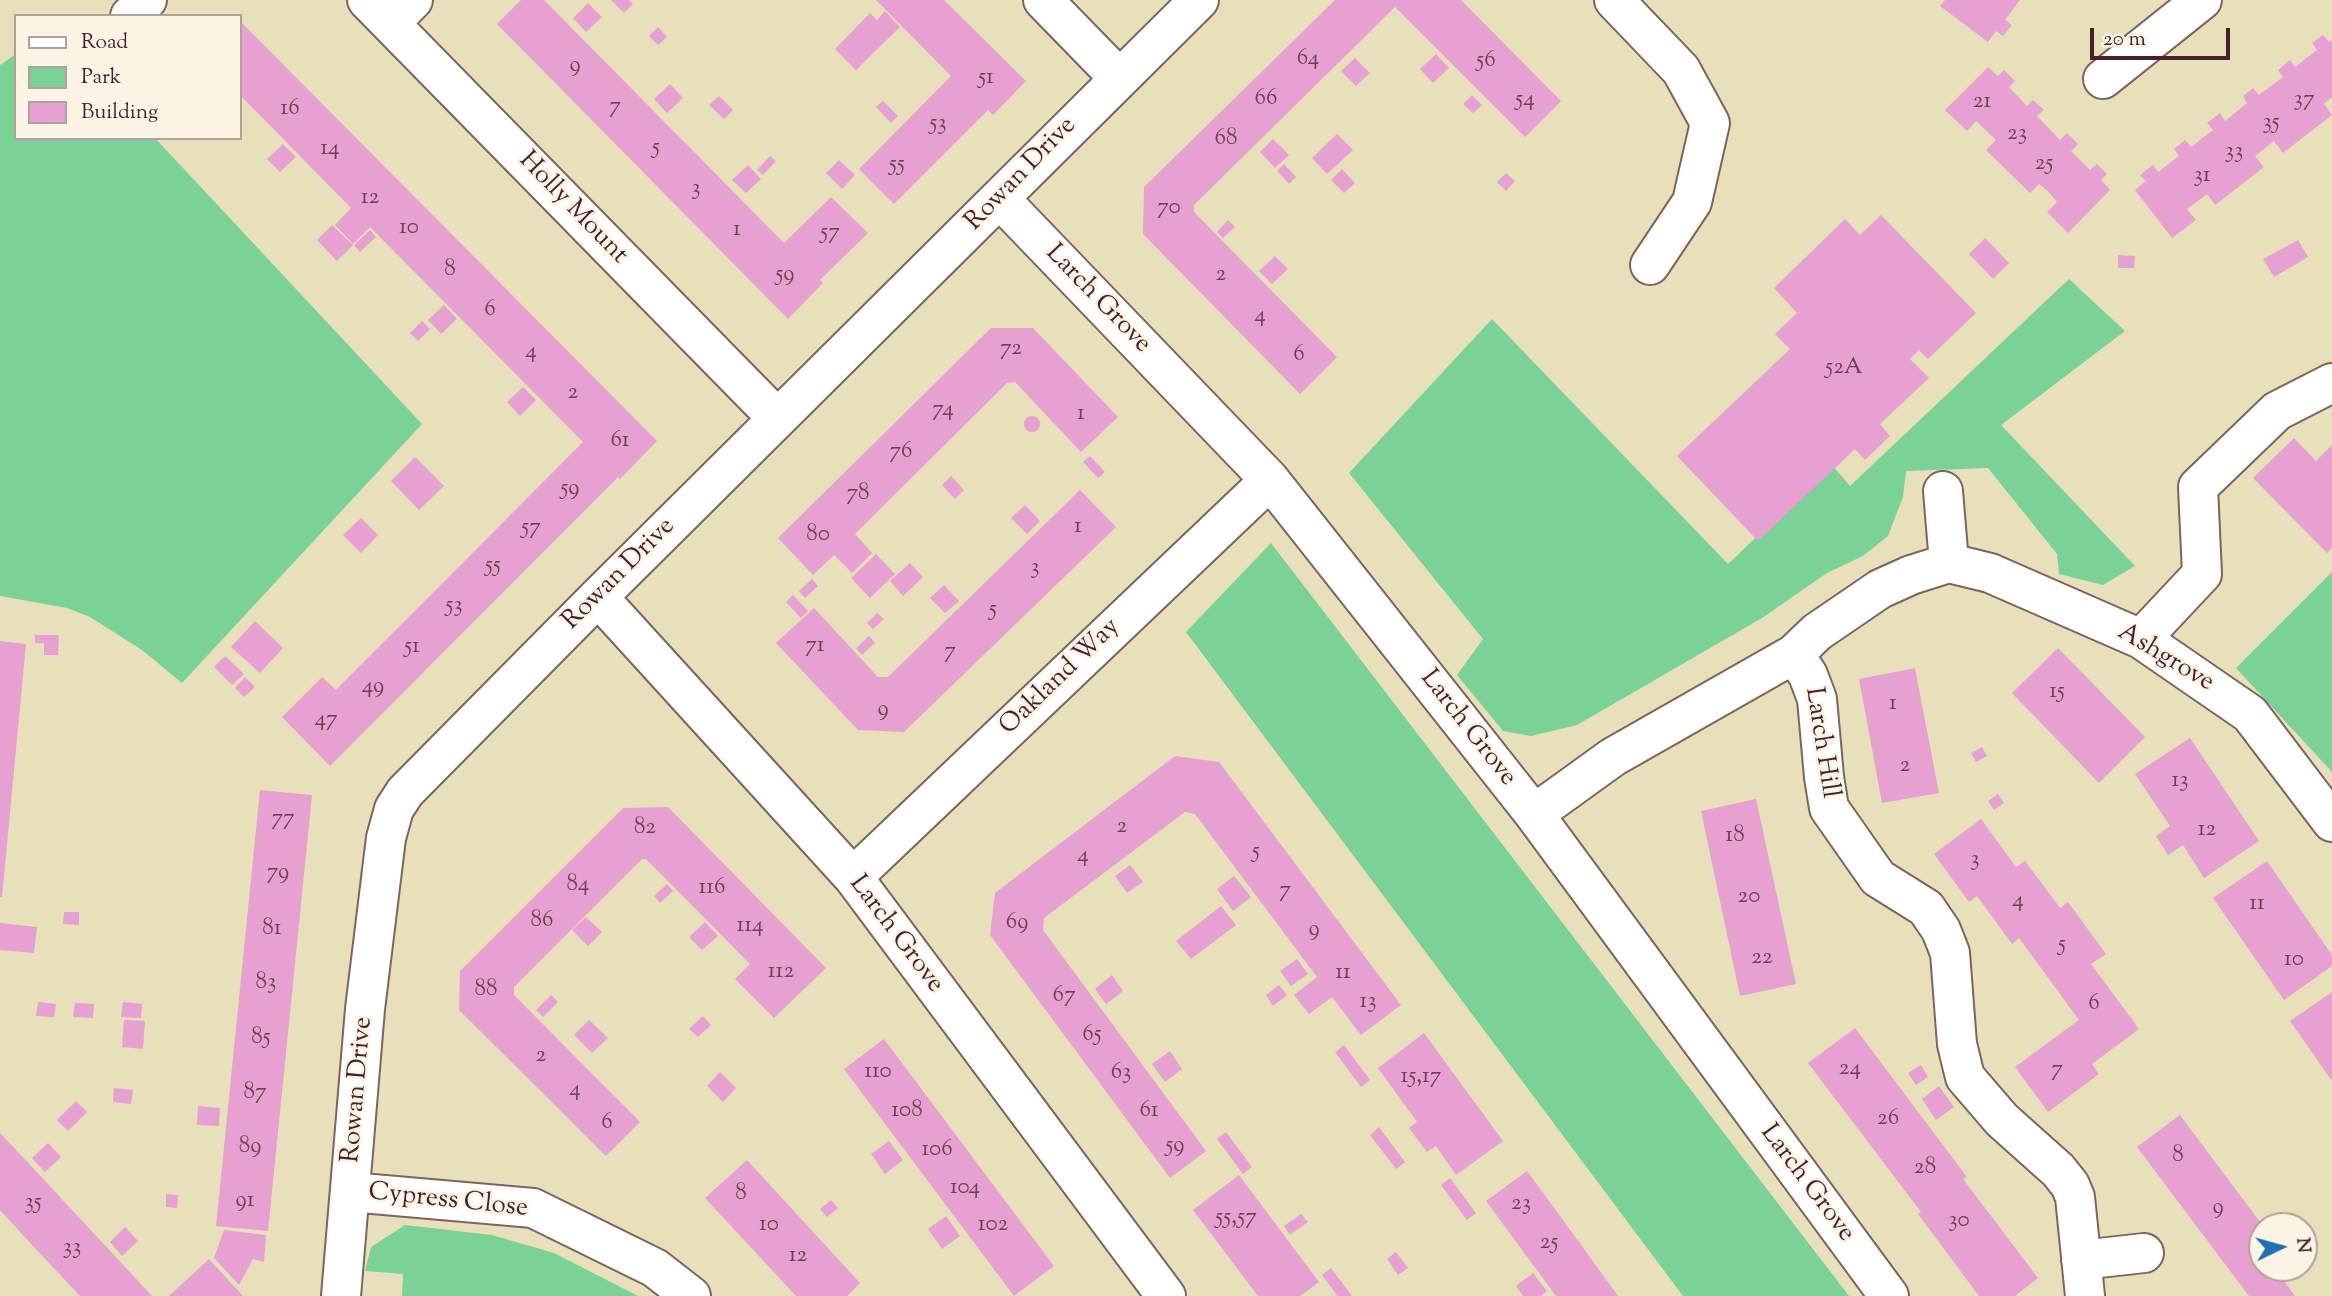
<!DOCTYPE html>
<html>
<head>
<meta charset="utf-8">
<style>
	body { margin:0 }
	#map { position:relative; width:2332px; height:1296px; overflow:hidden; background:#e7e0bb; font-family:"Sorts Mill Goudy",serif }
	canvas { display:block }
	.legend { position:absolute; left:14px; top:14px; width:228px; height:126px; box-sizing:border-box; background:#fcf5e5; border:2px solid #b59f9b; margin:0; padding:9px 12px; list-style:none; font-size:21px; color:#4a1f2b }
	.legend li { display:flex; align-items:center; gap:14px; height:35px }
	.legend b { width:35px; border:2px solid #b59f9b }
	.north { position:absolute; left:2248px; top:1212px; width:70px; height:70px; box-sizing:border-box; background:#fcf5e5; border:2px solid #b59f9b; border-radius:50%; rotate:85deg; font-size:19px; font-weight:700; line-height:28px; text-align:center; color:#4a1f2b }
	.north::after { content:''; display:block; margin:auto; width:24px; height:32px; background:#1f6fb2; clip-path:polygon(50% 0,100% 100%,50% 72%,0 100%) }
	.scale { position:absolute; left:2090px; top:28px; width:140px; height:32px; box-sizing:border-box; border:4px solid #4a1f2b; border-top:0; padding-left:9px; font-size:21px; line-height:24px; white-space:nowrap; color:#4a1f2b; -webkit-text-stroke:5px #fcf5e5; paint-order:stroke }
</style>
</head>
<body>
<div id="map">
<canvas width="2332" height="1296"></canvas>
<ul class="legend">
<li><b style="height:9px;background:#fff"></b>Road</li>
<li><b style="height:19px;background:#7bd296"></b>Park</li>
<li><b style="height:19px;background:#e6a0d2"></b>Building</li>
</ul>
<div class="north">N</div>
<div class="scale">20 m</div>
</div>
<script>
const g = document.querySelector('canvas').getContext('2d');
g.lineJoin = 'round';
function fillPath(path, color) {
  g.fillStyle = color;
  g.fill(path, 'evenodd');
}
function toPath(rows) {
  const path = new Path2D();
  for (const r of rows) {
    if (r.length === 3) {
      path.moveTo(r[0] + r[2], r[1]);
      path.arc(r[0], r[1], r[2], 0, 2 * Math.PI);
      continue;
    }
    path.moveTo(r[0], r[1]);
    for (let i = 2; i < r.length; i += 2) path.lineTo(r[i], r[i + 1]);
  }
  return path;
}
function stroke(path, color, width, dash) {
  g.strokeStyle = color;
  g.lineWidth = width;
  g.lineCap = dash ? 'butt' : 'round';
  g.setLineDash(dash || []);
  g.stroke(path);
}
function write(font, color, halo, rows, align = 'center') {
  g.font = font + ' "Sorts Mill Goudy",serif';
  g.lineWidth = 5;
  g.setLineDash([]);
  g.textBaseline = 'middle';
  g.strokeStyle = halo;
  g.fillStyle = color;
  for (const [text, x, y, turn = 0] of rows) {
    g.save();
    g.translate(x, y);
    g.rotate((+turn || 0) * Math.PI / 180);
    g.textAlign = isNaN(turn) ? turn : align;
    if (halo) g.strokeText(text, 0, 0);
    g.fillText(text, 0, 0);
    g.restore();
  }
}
fillPath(toPath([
	[16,54,16,138,155,138,422,424,182,683,142,650,90,617,67,608,0,596,0,65],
	[2069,279,2125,331,2001,425,2135,566,2103,585,2059,574,2057,554,1988,468,1906,471,1903,497,1888,536,1863,556,1827,573,1762,618,1577,725,1531,736,1503,731,1457,675,1483,639,1349,473,1492,319,1728,564,1832,465,1850,486],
	[1271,543,1849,1296,1683,1296,1186,632],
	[2332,572,2332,772,2236,668],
	[405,1225,492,1235,554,1253,638,1296,402,1296,403,1274,365,1271,371,1247]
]), '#7bd296');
fillPath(toPath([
	[521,0,544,0,784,243,831,197,868,233,820,280,823,283,788,319,497,24],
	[611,0,629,0,633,4,624,13],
	[876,0,944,0,1026,81,993,115,988,110,894,204,859,169,951,76],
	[1335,0,1461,0,1561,101,1525,137,1395,7,1194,205,1194,212,1337,357,1300,394,1143,234,1144,187],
	[1945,0,2020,0,2005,20,2012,25,2003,36,1996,31,1988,42,1940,6],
	[588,3,602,17,586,32,573,18],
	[885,11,900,27,856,70,835,49,870,13,877,20],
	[240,21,657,441,620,479,618,477,330,766,282,717,322,677,336,690,583,442,370,227,353,244,335,225,351,208,242,97,240,99],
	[658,27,667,37,658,45,649,36],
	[2323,35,2329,42,2332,40,2332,97,2324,104,2332,115,2283,153,2274,141,2255,156,2264,167,2215,205,2207,194,2187,209,2196,220,2172,238,2135,190,2146,181,2140,175,2153,165,2158,172,2167,165,2179,156,2174,149,2185,140,2191,147,2213,130,2207,123,2220,113,2225,121,2247,103,2243,96,2253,88,2259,95,2283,77,2278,70,2290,60,2295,67,2317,50,2312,43],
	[1436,54,1449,68,1433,83,1420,69],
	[1355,58,1370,73,1356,86,1341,71],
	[1988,67,1998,76,2004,70,2015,81,2009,87,2027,106,2033,100,2044,110,2037,116,2060,140,2067,133,2078,144,2071,151,2090,170,2097,164,2107,174,2101,180,2110,190,2068,233,2047,212,2057,202,2048,191,2039,184,2030,193,1986,150,1996,140,1976,121,1967,131,1945,110],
	[670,84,683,98,667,113,654,99],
	[1472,95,1482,105,1473,113,1463,104],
	[719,96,733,110,724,119,709,105],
	[883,101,898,116,891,123,876,107],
	[1337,134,1353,150,1327,174,1312,158],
	[1273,139,1289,155,1275,168,1260,152],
	[283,144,296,157,280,172,267,159],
	[770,156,776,161,763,175,757,170],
	[839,160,855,175,842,189,826,173],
	[1284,164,1296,177,1289,184,1277,171],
	[748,165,761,179,746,193,732,180],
	[1342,169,1355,183,1344,193,1331,180],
	[1506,173,1515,181,1506,191,1497,182],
	[1881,215,1976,313,1928,359,1919,350,1910,359,1929,378,1880,424,1890,436,1865,460,1855,449,1758,541,1677,456,1790,349,1775,334,1797,313,1774,288,1845,219,1860,235],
	[1228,220,1235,227,1223,238,1217,232],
	[332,225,353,245,337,261,317,240],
	[370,230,376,237,360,252,354,245],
	[1985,238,2009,263,1993,279,1969,254],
	[2298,240,2308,257,2274,277,2263,259],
	[2118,255,2135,256,2134,268,2118,268],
	[1275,256,1288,269,1272,284,1259,271],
	[444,305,457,319,441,334,428,320],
	[422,321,430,329,418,341,410,333],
	[991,328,1033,328,1118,417,1081,452,1015,382,1007,383,855,534,872,553,852,573,834,555,813,575,778,538],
	[523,387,536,400,520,416,507,402],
	[1032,424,8],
	[2294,438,2316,461,2332,445,2332,548,2327,553,2253,478],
	[1090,456,1105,472,1098,478,1083,462],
	[415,457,444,486,419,510,391,481],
	[951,476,964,490,955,499,942,485],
	[1080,490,1116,527,904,732,858,730,776,643,814,608,878,677,888,677],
	[1025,505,1040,521,1027,534,1011,518],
	[361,518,378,535,361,553,343,535],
	[876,554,895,574,870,598,851,578],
	[910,563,923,577,903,596,890,581],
	[812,579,818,586,805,598,799,591],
	[944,585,959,601,945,613,930,598],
	[793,595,808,611,801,618,786,602],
	[877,613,884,619,873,629,867,623],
	[255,621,283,648,260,673,231,647],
	[35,635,59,635,58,655,44,655,44,643,35,643],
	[869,636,875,643,862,655,856,648],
	[0,641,26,644,2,897,0,897],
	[2058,648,2145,737,2099,783,2012,693],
	[225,656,244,674,232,685,214,667],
	[1915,668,1939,793,1882,803,1859,679],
	[245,677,255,687,244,697,235,688],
	[2190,738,2259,841,2204,878,2183,845,2168,855,2156,836,2170,826,2135,774],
	[1982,747,1987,756,1976,762,1971,753],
	[1175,756,1219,762,1401,1005,1361,1035,1332,997,1309,1014,1294,995,1317,977,1195,814,1185,812,1044,918,1043,930,1206,1151,1170,1178,990,935,995,893],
	[260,790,312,795,268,1231,216,1226],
	[1998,794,2004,803,1994,810,1988,801],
	[1756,799,1796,984,1740,996,1701,811],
	[668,807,826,968,774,1018,735,979,750,964,646,859,642,859,514,987,514,995,640,1122,606,1156,459,1010,460,971,623,808],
	[1981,819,2016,867,2025,861,2060,908,2068,902,2106,954,2091,964,2139,1029,2092,1064,2099,1074,2048,1112,2015,1067,2079,1020,2019,938,2012,944,1977,896,1969,902,1934,854],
	[2267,861,2332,955,2332,966,2284,1000,2213,898],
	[1130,865,1143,882,1127,893,1115,876],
	[1234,876,1251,897,1233,911,1217,889],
	[667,884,673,891,660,903,654,896],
	[1221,906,1236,925,1191,959,1176,941],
	[64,912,79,912,79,925,63,924],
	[586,917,602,932,588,946,572,930],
	[705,922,718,936,702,950,689,937],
	[0,923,37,927,34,953,0,950],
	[1297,959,1308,974,1291,986,1280,971],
	[1112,975,1123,991,1106,1004,1095,989],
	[1279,985,1287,995,1273,1006,1266,995],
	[2332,992,2332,1081,2290,1021],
	[551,995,558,1002,543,1017,536,1010],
	[38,1002,56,1004,54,1017,36,1016],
	[123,1002,142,1004,141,1018,121,1017],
	[75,1003,94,1004,93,1018,73,1017],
	[703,1016,711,1025,698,1037,689,1029],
	[124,1020,145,1021,143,1049,122,1047],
	[589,1020,608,1038,592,1053,574,1035],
	[1855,1028,1967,1177,1963,1179,2038,1278,2015,1296,1979,1296,1918,1214,1921,1212,1808,1063],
	[1424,1033,1503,1141,1456,1175,1436,1146,1427,1152,1409,1128,1417,1122,1378,1068],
	[884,1039,1054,1266,1014,1296,844,1069],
	[1344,1045,1370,1080,1361,1087,1335,1052],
	[1170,1051,1182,1069,1165,1082,1152,1064],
	[1921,1065,1928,1077,1916,1085,1908,1073],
	[720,1072,736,1088,723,1102,707,1086],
	[1939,1086,1954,1107,1936,1120,1922,1099],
	[114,1088,133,1090,131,1104,113,1102],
	[76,1101,87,1112,68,1131,57,1120],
	[198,1106,220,1108,219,1126,197,1125],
	[2180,1115,2263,1226,2262,1268,2294,1268,2297,1272,2284,1281,2295,1296,2249,1296,2137,1147],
	[1379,1127,1405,1162,1396,1169,1370,1135],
	[1226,1132,1252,1167,1243,1174,1217,1139],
	[0,1133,33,1168,152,1296,80,1296,33,1246,0,1210],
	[889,1141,903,1160,885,1174,871,1154],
	[48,1143,61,1157,45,1172,32,1158],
	[747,1160,860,1283,847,1296,796,1296,705,1198],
	[1527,1171,1555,1209,1618,1296,1556,1296,1486,1201],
	[1239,1175,1319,1282,1300,1296,1258,1296,1193,1210],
	[1450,1178,1476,1213,1467,1220,1441,1185],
	[166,1194,178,1195,177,1208,166,1207],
	[831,1200,838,1208,827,1217,820,1209],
	[1301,1214,1308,1222,1290,1235,1284,1226],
	[946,1216,960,1236,942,1249,928,1229],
	[125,1227,138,1241,122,1256,110,1242],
	[224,1230,266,1235,264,1262,253,1259,239,1285,214,1258],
	[1396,1252,1408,1268,1398,1275,1387,1259],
	[209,1259,243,1296,169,1296],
	[1331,1268,1352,1296,1337,1296,1334,1291,1322,1275],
	[1533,1273,1547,1291,1541,1296,1523,1296,1516,1286]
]), '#e6a0d2');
const minor = toPath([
	[367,0,777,418],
	[1043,0,1118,77],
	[1614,0,1681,70,1710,123,1692,202,1650,265],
	[130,16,147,0],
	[390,23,413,0],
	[2103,79,2202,0],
	[1000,199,1270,480,1534,814,1889,1296],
	[1943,491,1949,563],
	[598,597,853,877,1166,1296],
	[2141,639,2202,574,2198,487,2277,411,2332,383],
	[1794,654,1808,675,1817,699,1824,777,1829,808,1878,878,1926,908,1941,930,1950,953,1957,1044,1965,1077,2002,1120,2058,1170,2070,1185,2075,1197,2085,1296],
	[1534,814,1613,757,1794,654,1817,632,1880,589,1911,575,1949,563,1990,573,2141,639,2250,714,2332,822],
	[853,877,1270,480],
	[350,1192,533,1208,655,1268,691,1296],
	[2081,1260,2144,1253],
	[341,1296,365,1009,386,838,394,809,405,792,598,597,1199,0]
]);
stroke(minor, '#81635d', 42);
stroke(minor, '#fff', 38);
write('23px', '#713f55', null, [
	["64",1308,60],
	["56",1486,62],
	["9",575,67],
	["51",986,79],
	["66",1266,100],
	["54",1525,101],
	["37",2304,101],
	["21",1982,103],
	["7",615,108],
	["16",290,110],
	["35",2271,124],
	["53",938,125],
	["23",2017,135],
	["68",1226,140],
	["5",656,149],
	["14",330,150],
	["33",2234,153],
	["25",2044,165],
	["55",897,166],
	["31",2202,177],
	["3",696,190],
	["12",370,199],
	["70",1169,209],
	["10",409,229],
	["1",737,231],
	["57",830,234],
	["8",450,271],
	["59",785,276],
	["2",1221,276],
	["6",490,311],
	["4",1260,317],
	["72",1011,350],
	["4",531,353],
	["6",1299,356],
	["52A",1844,369],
	["2",573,394],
	["74",943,411],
	["1",1081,415],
	["61",620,442],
	["76",901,453],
	["59",570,490],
	["78",858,495],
	["1",1078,528],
	["57",531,529],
	["80",818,536],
	["55",493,567],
	["3",1035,569],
	["53",454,607],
	["5",993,611],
	["71",815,647],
	["51",412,648],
	["7",950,653],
	["49",373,688],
	["15",2057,693],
	["1",1893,705],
	["9",883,711],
	["47",326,721],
	["2",1905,767],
	["13",2180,782],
	["77",283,820],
	["2",1122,828],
	["82",645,829],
	["12",2207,831],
	["18",1735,837],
	["5",1256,853],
	["4",1083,857],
	["3",1975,861],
	["79",278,874],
	["84",578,886],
	["116",712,889],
	["7",1285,892],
	["20",1749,898],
	["4",2018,902],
	["11",2257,905],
	["86",542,922],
	["69",1017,924],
	["114",750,927],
	["81",272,930],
	["9",1314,931],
	["5",2062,946],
	["22",1762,959],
	["10",2294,961],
	["112",781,973],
	["11",1343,974],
	["83",266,984],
	["88",486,991],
	["67",1064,997],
	["13",1368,1003],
	["6",2094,1005],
	["65",1092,1036],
	["85",261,1039],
	["2",541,1057],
	["24",1850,1070],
	["7",2057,1071],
	["110",878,1073],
	["63",1121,1074],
	["15,17",1421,1078],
	["4",575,1091],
	["87",255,1094],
	["108",907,1112],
	["61",1149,1112],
	["26",1888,1120],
	["6",607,1124],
	["59",1175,1147],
	["89",250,1148],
	["106",937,1151],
	["8",2178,1157],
	["28",1925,1169],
	["104",965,1189],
	["8",741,1195],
	["91",245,1202],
	["35",33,1204],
	["23",1521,1205],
	["9",2218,1209],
	["55,57",1236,1219],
	["30",1959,1222],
	["10",769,1226],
	["102",993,1226],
	["25",1549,1244],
	["33",72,1249],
	["12",798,1257]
]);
write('26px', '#4a1f2b', '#fcf5e5', [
	["Rowan Drive",1022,175,-46],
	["Holly Mount",572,209,46],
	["Larch Grove",1097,300,46],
	["Rowan Drive",620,575,-45],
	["Ashgrove",2165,659,31],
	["Oakland Way",1061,678,-44],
	["Larch Grove",1467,729,52],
	["Larch Hill",1820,743,81],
	["Larch Grove",895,935,53],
	["Rowan Drive",359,1090,-85],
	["Larch Grove",1806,1184,53],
	["Cypress Close",448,1202,6]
]);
</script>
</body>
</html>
